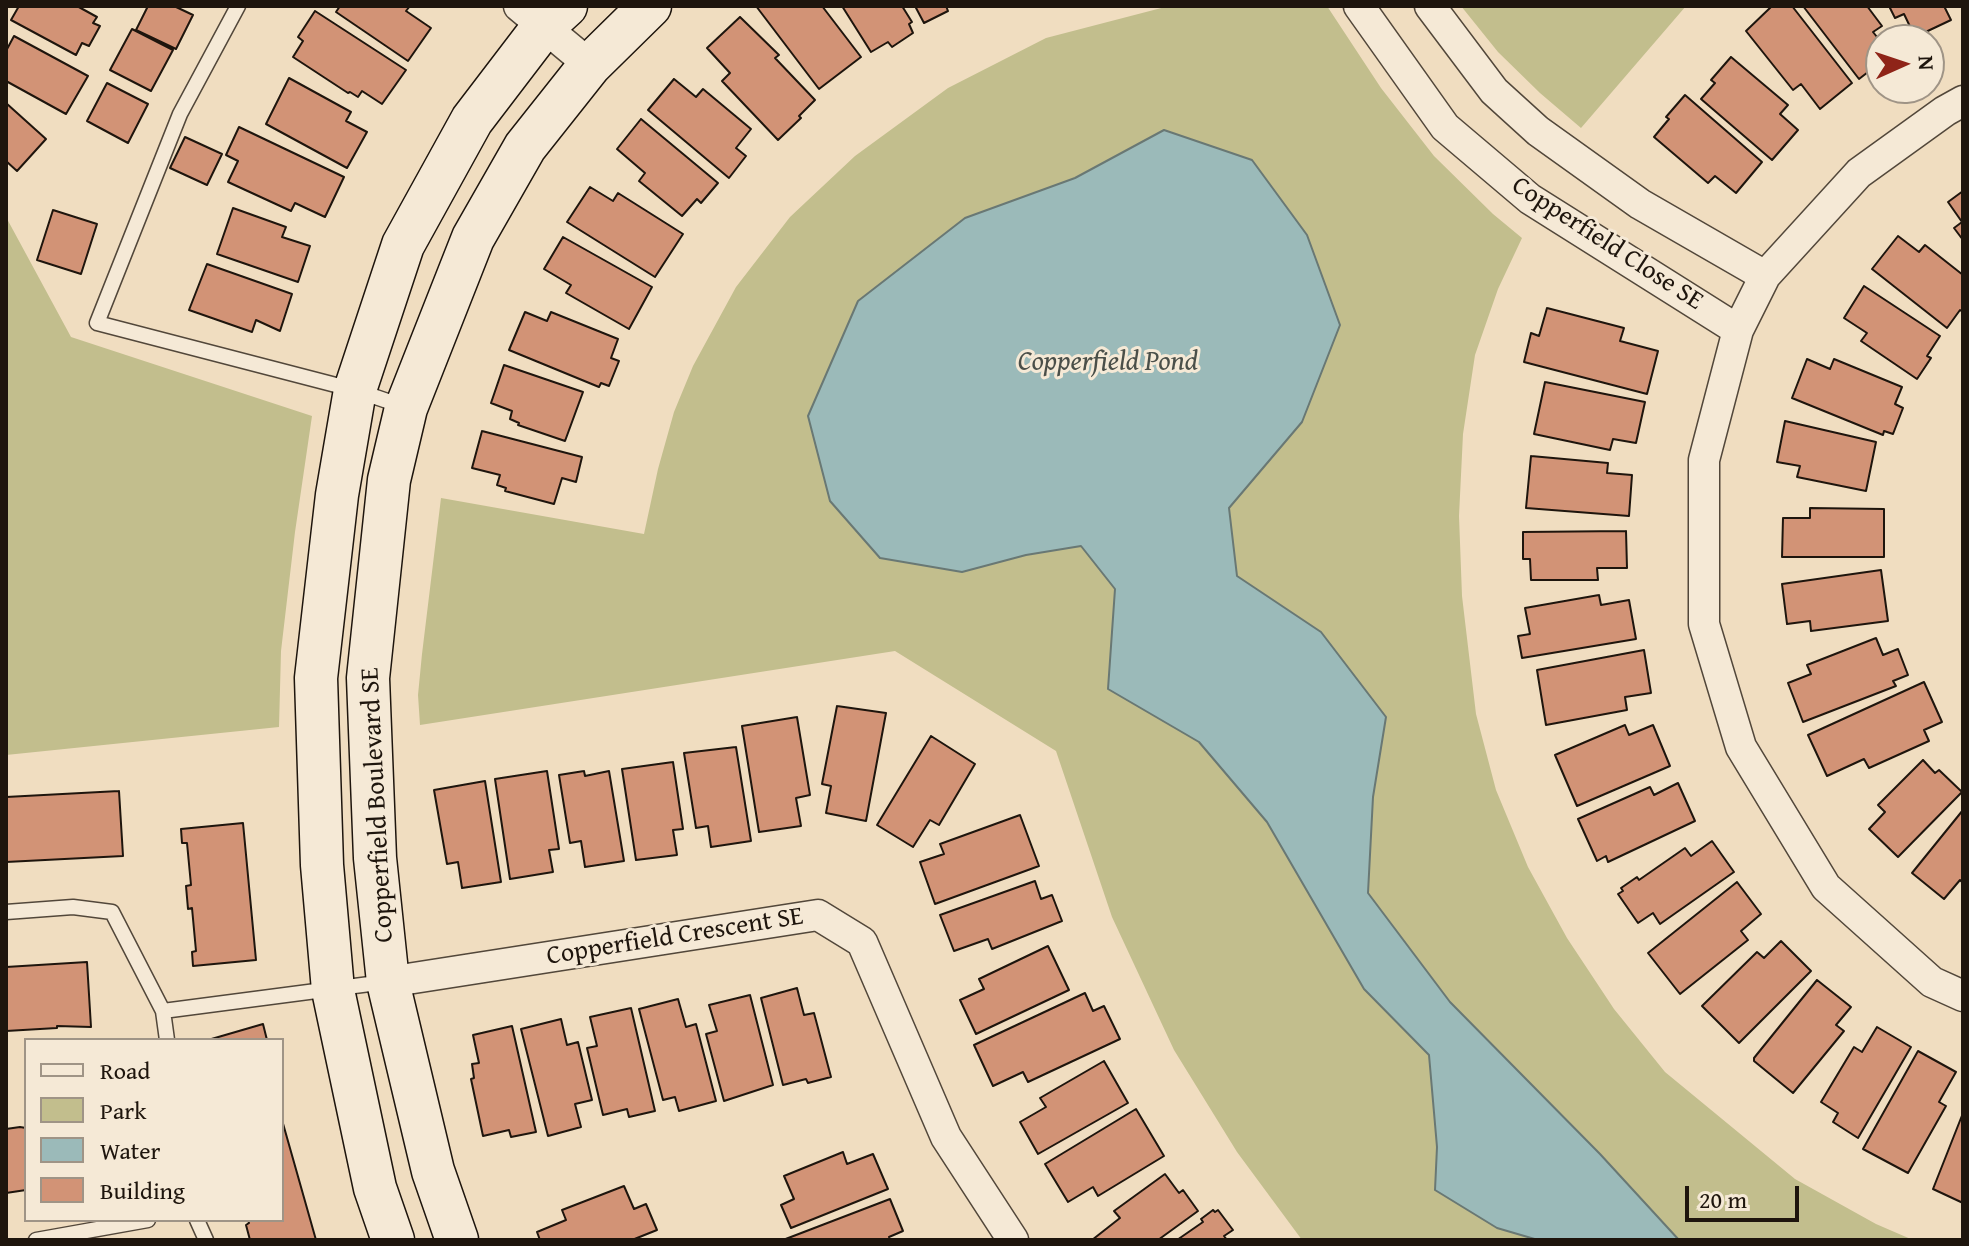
<!DOCTYPE html>
<html>
<head>
<meta charset="utf-8">
<style>
	body { margin:0 }
	#map { position:relative; width:1969px; height:1246px; overflow:hidden; background:#f0ddc0; font-family:"Gentium Book Plus",serif }
	canvas { display:block }
	.frame { position:absolute; inset:0; border:8px solid #1e150d; pointer-events:none }
	.legend { position:absolute; left:24px; top:1038px; width:260px; height:184px; box-sizing:border-box; background:#f5e9d6; border:2px solid #9f9486; margin:0; padding:10px 14px; list-style:none; font-size:24px; color:#1e150d }
	.legend li { display:flex; align-items:center; gap:16px; height:40px }
	.legend b { width:40px; border:2px solid #9f9486 }
	.north { position:absolute; left:1865px; top:24px; width:80px; height:80px; box-sizing:border-box; background:#f5e9d6; border:2px solid #9f9486; border-radius:50%; rotate:87deg; font-size:22px; font-weight:700; line-height:32px; text-align:center; color:#1e150d }
	.north::after { content:''; display:block; margin:auto; width:28px; height:36px; background:#8f2418; clip-path:polygon(50% 0,100% 100%,50% 72%,0 100%) }
	.scale { position:absolute; left:1685px; top:1186px; width:114px; height:36px; box-sizing:border-box; border:4px solid #1e150d; border-top:0; padding-left:10px; font-size:24px; line-height:28px; white-space:nowrap; color:#1e150d; -webkit-text-stroke:6px #f5e9d6; paint-order:stroke }
</style>
</head>
<body>
<div id="map">
<canvas width="1969" height="1246"></canvas>
<div class="frame"></div>
<ul class="legend">
<li><b style="height:10px;background:#f5e9d6"></b>Road</li>
<li><b style="height:22px;background:#c2be8d"></b>Park</li>
<li><b style="height:22px;background:#9bbab9"></b>Water</li>
<li><b style="height:22px;background:#d29376"></b>Building</li>
</ul>
<div class="north">N</div>
<div class="scale">20 m</div>
</div>
<script>
const g = document.querySelector('canvas').getContext('2d');
g.lineJoin = 'round';
function fillPath(path, color) {
  g.fillStyle = color;
  g.fill(path, 'evenodd');
}
function toPath(rows) {
  const path = new Path2D();
  for (const r of rows) {
    path.moveTo(r[0], r[1]);
    for (let i = 2; i < r.length; i += 2) path.lineTo(r[i], r[i + 1]);
  }
  return path;
}
function stroke(path, color, width, dash) {
  g.strokeStyle = color;
  g.lineWidth = width;
  g.lineCap = dash ? 'butt' : 'round';
  g.setLineDash(dash || []);
  g.stroke(path);
}
function write(font, color, halo, rows, align = 'center') {
  g.font = font + ' "Gentium Book Plus",serif';
  g.lineWidth = 6;
  g.setLineDash([]);
  g.textBaseline = 'middle';
  g.strokeStyle = halo;
  g.fillStyle = color;
  for (const [text, x, y, turn = 0] of rows) {
    g.save();
    g.translate(x, y);
    g.rotate((+turn || 0) * Math.PI / 180);
    g.textAlign = isNaN(turn) ? turn : align;
    if (halo) g.strokeText(text, 0, 0);
    g.fillText(text, 0, 0);
    g.restore();
  }
}
fillPath(toPath([
	[1169,6,1327,6,1381,88,1434,156,1493,214,1522,238,1498,289,1475,355,1463,434,1459,516,1462,596,1476,714,1496,790,1528,867,1567,938,1614,1009,1665,1072,1795,1179,1876,1224,1913,1240,1302,1240,1237,1152,1174,1050,1112,917,1056,751,895,651,420,725,418,695,422,654,441,498,644,534,658,469,674,412,693,366,736,287,790,217,855,156,948,88,1046,38],
	[1461,6,1686,6,1581,128,1540,93,1498,52],
	[6,217,71,337,312,416,295,532,281,651,279,727,6,755]
]), '#c2be8d');
const water = toPath([
	[1164,130,1252,160,1307,235,1340,325,1302,422,1229,508,1237,576,1321,632,1386,717,1373,797,1368,893,1450,1002,1600,1154,1679,1240,1538,1240,1497,1228,1435,1190,1437,1147,1429,1055,1364,989,1267,822,1199,742,1108,689,1115,589,1081,546,1026,555,962,572,880,558,830,501,808,416,858,301,965,218,1075,178,1164,130]
]);
fillPath(water, '#9bbab9');
stroke(water, '#697874', 2);
const building = toPath([
	[19,6,77,6,97,17,93,23,100,26,89,46,82,43,76,55,11,20,19,6],
	[148,6,174,6,193,15,176,49,136,30,148,6],
	[340,6,410,6,406,11,431,28,408,61,336,12,340,6],
	[756,6,822,6,861,57,819,89,756,6],
	[842,6,902,6,912,22,909,24,913,33,892,47,888,42,871,52,842,6],
	[915,6,946,6,948,11,924,23,915,6],
	[1772,6,1792,6,1852,83,1820,109,1801,84,1793,90,1746,31,1772,6],
	[1803,6,1867,6,1882,26,1873,32,1881,42,1881,62,1859,79,1803,6],
	[1889,6,1944,6,1951,20,1915,37,1904,14,1895,18,1889,6],
	[315,11,406,70,382,104,362,91,358,97,350,92,348,93,293,57,303,41,298,37,315,11],
	[740,17,779,55,775,58,815,100,799,116,801,118,778,140,722,81,730,73,707,48,740,17],
	[132,29,173,50,151,91,110,70,132,29],
	[14,36,88,76,66,114,6,81,6,51,14,36],
	[1731,57,1788,105,1780,114,1798,130,1772,160,1701,99,1715,83,1711,80,1731,57],
	[289,78,351,112,346,121,367,132,347,168,266,124,289,78],
	[674,79,696,97,703,89,751,129,736,148,746,156,729,178,648,110,674,79],
	[107,83,148,104,128,143,87,121,107,83],
	[1685,95,1762,162,1736,193,1715,176,1708,183,1654,137,1669,119,1666,117,1685,95],
	[6,103,46,139,17,171,6,161,6,103],
	[641,119,718,183,701,203,697,199,682,216,639,181,645,173,617,149,641,119],
	[239,127,344,177,325,217,295,203,291,211,228,182,238,161,226,155,239,127],
	[185,137,222,154,207,185,170,168,185,137],
	[590,187,613,201,618,193,683,234,655,277,567,222,590,187],
	[1963,191,1963,240,1954,228,1962,222,1948,202,1963,191],
	[233,208,286,227,282,237,310,246,298,282,217,254,233,208],
	[53,210,97,224,81,274,37,260,53,210],
	[1898,236,1919,252,1925,245,1963,275,1963,312,1960,310,1947,328,1872,269,1898,236],
	[563,237,652,287,629,329,566,293,571,285,544,269,563,237],
	[207,264,292,294,280,331,256,320,252,332,189,310,207,264],
	[1864,286,1940,336,1927,356,1931,358,1917,379,1861,341,1867,333,1844,318,1864,286],
	[1547,308,1624,328,1620,341,1658,351,1647,394,1524,362,1531,333,1539,336,1547,308],
	[525,312,547,321,551,312,618,339,611,358,619,361,609,386,601,383,599,387,509,350,525,312],
	[1807,359,1830,369,1834,359,1902,387,1895,404,1903,408,1893,434,1884,431,1883,435,1792,398,1807,359],
	[504,365,583,392,565,441,518,425,519,423,510,419,512,411,491,403,504,365],
	[1545,382,1645,402,1636,443,1613,439,1610,450,1534,434,1545,382],
	[1785,421,1876,442,1866,491,1797,477,1800,466,1777,462,1785,421],
	[482,431,582,457,576,482,562,478,554,504,505,491,506,488,497,485,500,475,472,468,482,431],
	[1531,456,1608,463,1607,473,1632,475,1629,516,1526,508,1531,456],
	[1810,508,1884,509,1884,557,1782,557,1783,518,1810,518,1810,508],
	[1626,531,1627,568,1597,568,1598,580,1531,580,1530,559,1523,559,1523,532,1626,531],
	[1881,570,1888,621,1811,631,1810,621,1787,624,1782,584,1881,570],
	[1599,595,1601,605,1629,600,1636,639,1522,658,1518,636,1530,634,1525,608,1599,595],
	[1876,638,1883,655,1898,649,1908,675,1893,681,1896,686,1803,722,1788,683,1811,674,1807,665,1876,638],
	[1644,650,1651,693,1625,697,1627,710,1546,725,1537,670,1644,650],
	[1924,682,1942,722,1924,730,1929,741,1869,768,1864,759,1827,776,1808,735,1924,682],
	[837,706,886,713,866,821,826,813,831,786,822,784,837,706],
	[797,717,810,795,796,798,801,826,759,832,742,726,797,717],
	[1625,725,1629,735,1653,725,1670,766,1577,806,1555,755,1625,725],
	[931,736,975,764,939,825,930,820,913,847,877,825,931,736],
	[736,747,751,841,711,847,708,826,696,828,684,753,736,747],
	[1923,760,1935,773,1939,770,1962,792,1898,857,1869,829,1885,812,1878,805,1923,760],
	[673,762,683,829,673,830,677,855,636,860,622,769,673,762],
	[547,771,559,849,549,850,553,872,510,879,495,779,547,771],
	[584,771,585,776,609,771,624,861,585,867,581,841,570,843,559,775,584,771],
	[485,781,501,882,462,888,458,862,447,864,434,790,485,781],
	[1678,783,1695,821,1608,862,1606,856,1597,861,1578,819,1650,787,1654,795,1678,783],
	[119,791,123,856,6,862,6,797,119,791],
	[1963,810,1963,883,1960,880,1944,899,1912,873,1963,810],
	[1020,815,1039,866,935,904,920,862,944,854,940,844,1020,815],
	[243,823,256,960,193,966,192,952,196,951,192,908,188,909,186,886,191,885,187,843,182,843,181,829,243,823],
	[1712,841,1734,872,1660,924,1653,913,1638,923,1618,894,1623,891,1621,888,1637,877,1639,880,1685,848,1691,856,1712,841],
	[1035,881,1041,899,1052,895,1062,921,992,949,988,939,954,951,940,915,1035,881],
	[1737,882,1761,914,1741,931,1748,940,1680,994,1648,953,1737,882],
	[1781,941,1811,971,1739,1043,1702,1006,1757,952,1764,958,1781,941],
	[1048,946,1069,990,976,1034,960,1000,984,989,979,979,1048,946],
	[87,962,91,1027,57,1026,57,1028,6,1031,6,967,87,962],
	[1817,980,1851,1007,1836,1025,1844,1031,1793,1093,1754,1061,1754,1058,1817,980],
	[797,988,804,1015,814,1013,831,1077,808,1083,806,1079,783,1085,761,998,797,988],
	[1085,993,1093,1011,1104,1006,1120,1039,1028,1082,1023,1072,993,1086,974,1045,1085,993],
	[750,995,773,1085,724,1101,706,1034,717,1031,709,1005,750,995],
	[678,999,686,1027,696,1024,716,1101,679,1111,675,1097,663,1100,639,1009,678,999],
	[631,1008,655,1111,629,1117,627,1109,603,1115,587,1048,597,1046,590,1017,631,1008],
	[561,1019,567,1045,578,1042,592,1100,575,1104,581,1127,548,1136,521,1029,561,1019],
	[263,1024,267,1040,208,1040,263,1024],
	[512,1026,536,1132,511,1137,509,1130,483,1136,471,1079,474,1078,472,1064,479,1063,473,1035,512,1026],
	[1877,1027,1911,1047,1858,1138,1833,1122,1838,1113,1821,1102,1854,1047,1862,1052,1877,1027],
	[1918,1051,1956,1072,1939,1102,1946,1106,1908,1173,1863,1149,1918,1051],
	[1104,1061,1128,1103,1038,1154,1020,1122,1046,1107,1040,1098,1104,1061],
	[1136,1109,1164,1156,1098,1196,1093,1187,1068,1202,1045,1164,1136,1109],
	[1963,1113,1963,1203,1933,1189,1963,1113],
	[282,1120,316,1240,250,1240,246,1225,249,1223,248,1220,282,1220,282,1120],
	[20,1127,26,1128,26,1190,6,1193,6,1129,20,1127],
	[843,1152,847,1164,873,1154,888,1189,791,1228,781,1205,794,1199,784,1176,843,1152],
	[1165,1174,1179,1193,1183,1190,1198,1211,1158,1240,1092,1240,1120,1218,1114,1211,1165,1174],
	[624,1186,634,1209,646,1204,657,1230,632,1240,540,1240,537,1232,566,1220,562,1210,624,1186],
	[890,1199,903,1231,889,1237,891,1240,783,1240,890,1199],
	[1213,1210,1215,1212,1218,1210,1233,1230,1224,1236,1227,1240,1177,1240,1203,1222,1201,1219,1213,1210]
]);
fillPath(building, '#d29376');
stroke(building, '#1e150d', 2);
const lane = toPath([
	[238,6,180,114,97,323,355,390,402,406],
	[6,912,73,907,112,912,163,1011,167,1040],
	[163,1011,385,982],
	[197,1220,206,1240],
	[36,1240,148,1220]
]);
const street = toPath([
	[519,6,590,65],
	[1359,6,1445,127,1530,199,1738,330],
	[1430,6,1494,91,1538,131,1640,204,1765,276],
	[1963,101,1945,111,1859,173,1765,276,1738,330,1704,460,1704,624,1741,747,1826,887,1932,982,1963,996],
	[388,982,818,915,862,942,946,1137,1013,1240]
]);
const secondary = toPath([
	[393,1240,375,1188,333,990,322,865,316,678,337,495,355,390,403,245,472,120,543,27,566,6],
	[457,1240,433,1171,388,982,375,858,368,678,389,480,406,408,473,238,525,147,590,65,650,6]
]);
stroke(lane, '#52473a', 17);
stroke(street, '#52473a', 33);
stroke(secondary, '#1e150d', 45);
stroke(lane, '#f5e9d6', 14);
stroke(street, '#f5e9d6', 30);
stroke(secondary, '#f5e9d6', 42);
write('26px', '#1e150d', '#f5e9d6', [
	["Copperfield Close SE",1607,244,33],
	["Copperfield Boulevard SE",378,805,-93],
	["Copperfield Crescent SE",675,937,-9]
]);
write('italic 28px', '#4a4f49', '#f5e9d6', [
	["Copperfield Pond",1108,363]
]);
</script>
</body>
</html>
